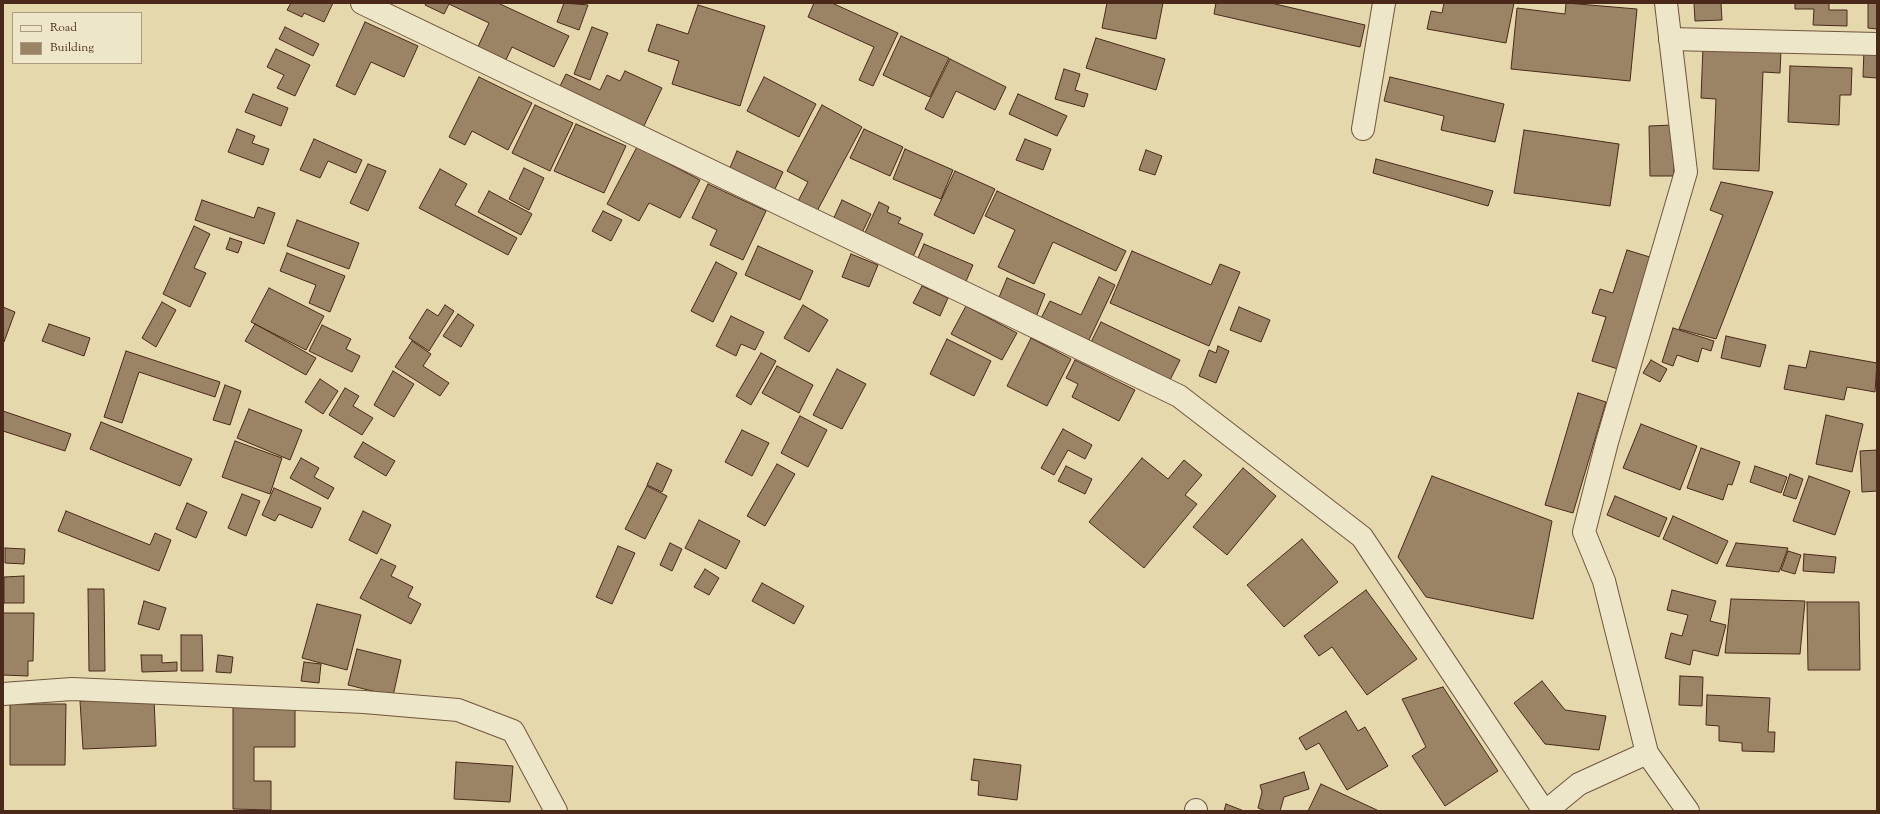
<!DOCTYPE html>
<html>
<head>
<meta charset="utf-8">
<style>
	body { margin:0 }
	#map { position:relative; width:1880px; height:814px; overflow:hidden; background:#e5d8ac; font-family:"Sorts Mill Goudy",serif }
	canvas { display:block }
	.frame { position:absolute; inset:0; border:4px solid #4a291a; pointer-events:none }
	.legend { position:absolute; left:12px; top:12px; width:130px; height:52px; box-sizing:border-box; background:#eee6c9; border:1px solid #ac9a83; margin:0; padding:5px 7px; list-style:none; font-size:12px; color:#4a291a }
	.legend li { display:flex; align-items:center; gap:8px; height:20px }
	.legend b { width:20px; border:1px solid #ac9a83 }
</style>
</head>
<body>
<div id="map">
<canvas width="1880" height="814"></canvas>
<div class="frame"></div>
<ul class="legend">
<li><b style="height:5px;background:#eee6c9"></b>Road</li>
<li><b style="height:11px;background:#9b8466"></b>Building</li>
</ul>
</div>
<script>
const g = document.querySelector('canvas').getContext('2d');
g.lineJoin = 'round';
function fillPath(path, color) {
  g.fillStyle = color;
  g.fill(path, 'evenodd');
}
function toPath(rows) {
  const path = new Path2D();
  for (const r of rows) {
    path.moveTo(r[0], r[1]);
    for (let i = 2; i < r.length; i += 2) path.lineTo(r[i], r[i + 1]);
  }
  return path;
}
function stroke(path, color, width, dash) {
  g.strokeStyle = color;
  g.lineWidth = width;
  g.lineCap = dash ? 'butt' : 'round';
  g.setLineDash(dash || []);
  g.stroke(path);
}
const building = toPath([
	[291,3,333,3,324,22,304,13,302,17,287,10,291,3],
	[426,3,498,3,569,36,554,67,512,47,504,64,476,51,489,23,449,4,444,14,425,5,426,3],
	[564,3,588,5,579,30,557,22,564,3],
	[814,3,832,3,898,33,873,86,859,80,874,47,808,17,814,3],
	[1107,3,1163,3,1156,39,1102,28,1107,3],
	[1216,3,1271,3,1365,25,1360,47,1214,14,1216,3],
	[1444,3,1514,3,1506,43,1427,29,1431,11,1442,13,1444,3],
	[1566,3,1637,9,1630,81,1511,69,1517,8,1565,14,1566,3],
	[1694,3,1721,3,1722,20,1695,21,1694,3],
	[1795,3,1829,3,1829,10,1847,10,1847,26,1813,25,1814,9,1795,9,1795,3],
	[1868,3,1877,3,1877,29,1868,28,1868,3],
	[698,5,765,26,740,106,672,84,679,61,648,51,657,24,688,34,698,5],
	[365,22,418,46,404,77,371,62,355,95,336,86,365,22],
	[285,27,319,44,313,56,279,39,285,27],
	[592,27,608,33,590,80,574,74,592,27],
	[901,36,949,58,930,97,883,75,901,36],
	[1096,38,1165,59,1156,90,1086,68,1096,38],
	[1703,47,1781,50,1780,73,1763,72,1759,171,1713,169,1716,99,1701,98,1703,47],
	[276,49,310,65,295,96,277,88,284,75,267,67,276,49],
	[1864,49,1877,50,1877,78,1863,77,1864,49],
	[950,59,1006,87,995,110,956,91,943,118,925,109,950,59],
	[1790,66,1852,68,1851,95,1840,95,1839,125,1788,122,1790,66],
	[1064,69,1080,74,1075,90,1088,94,1084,107,1055,99,1064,69],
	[625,71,662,88,642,130,558,90,566,74,600,90,607,75,620,81,625,71],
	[479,77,532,103,508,150,472,131,465,145,449,137,479,77],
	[764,77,816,104,799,137,747,111,764,77],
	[1390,77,1504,104,1495,142,1441,130,1444,116,1384,101,1390,77],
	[253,94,288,108,281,126,245,112,253,94],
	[1018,94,1067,116,1057,136,1009,114,1018,94],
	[535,105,573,123,550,171,512,153,535,105],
	[822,105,862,127,816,213,797,203,808,182,787,171,822,105],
	[576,124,626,146,604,193,554,171,576,124],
	[1673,125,1674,176,1650,176,1649,126,1673,125],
	[237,129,255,136,252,143,269,149,263,165,228,152,237,129],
	[864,129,903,147,890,176,850,158,864,129],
	[1524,130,1619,144,1610,206,1514,193,1524,130],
	[314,139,362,160,356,173,328,161,320,178,300,170,314,139],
	[1025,139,1051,149,1043,170,1016,160,1025,139],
	[637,147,700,180,680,218,649,203,639,221,607,204,637,147],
	[905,149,953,170,941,199,893,179,905,149],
	[1146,150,1162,156,1155,175,1139,170,1146,150],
	[737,151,783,172,774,191,729,170,737,151],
	[1376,159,1493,191,1488,206,1373,173,1376,159],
	[368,164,386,171,368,211,350,203,368,164],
	[524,168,544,178,529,210,509,199,524,168],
	[440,169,467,184,455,205,517,238,508,255,419,208,440,169],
	[955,171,995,189,974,234,934,215,955,171],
	[1721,182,1773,192,1716,339,1679,329,1723,215,1710,210,1721,182],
	[708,184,766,211,743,260,710,245,717,230,692,218,708,184],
	[489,191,532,214,521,235,478,212,489,191],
	[997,191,1126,251,1116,271,1053,242,1034,284,998,267,1015,230,985,216,997,191],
	[202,200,254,218,258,207,275,213,264,244,195,220,202,200],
	[842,200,871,214,861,235,832,222,842,200],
	[879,202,889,207,887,212,901,218,898,223,923,234,912,259,863,237,879,202],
	[603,211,622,220,611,241,592,231,603,211],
	[297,220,359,243,349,269,287,246,297,220],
	[194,226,210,234,194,268,206,273,190,307,163,294,194,226],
	[230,238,242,242,238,253,226,249,230,238],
	[924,244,973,265,964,286,915,265,924,244],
	[758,246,813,271,800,300,745,275,758,246],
	[1627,250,1653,258,1618,369,1592,361,1606,317,1592,313,1600,289,1613,293,1627,250],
	[1132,251,1211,285,1220,264,1240,272,1209,346,1110,303,1132,251],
	[287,253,345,276,330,312,309,303,316,285,280,271,287,253],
	[851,254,878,265,869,287,842,277,851,254],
	[716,262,737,273,713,322,691,311,716,262],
	[1099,277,1115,285,1088,342,1040,320,1050,301,1081,315,1099,277],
	[1007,278,1045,294,1036,317,997,302,1007,278],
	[922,286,948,298,940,316,913,303,922,286],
	[269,288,324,316,306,350,251,322,269,288],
	[162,302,176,310,156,347,142,338,162,302],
	[445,305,454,311,429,351,409,338,427,309,438,316,445,305],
	[803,305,828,320,809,352,784,338,803,305],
	[966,306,1017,333,1002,360,951,334,966,306],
	[3,307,15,312,4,342,3,342,3,307],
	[1239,307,1270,320,1261,342,1230,330,1239,307],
	[458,314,474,325,461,347,443,336,458,314],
	[731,316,764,332,755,350,741,344,736,356,716,346,731,316],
	[1101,322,1180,360,1169,382,1090,344,1101,322],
	[49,324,90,338,84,356,42,341,49,324],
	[255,324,316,358,306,375,245,341,255,324],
	[322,325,351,339,346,349,360,356,352,372,309,351,322,325],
	[1673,328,1714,341,1711,351,1702,348,1698,362,1677,355,1673,366,1662,362,1673,328],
	[1726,336,1766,345,1760,367,1721,358,1726,336],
	[1031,338,1071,359,1047,406,1007,386,1031,338],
	[947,339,991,361,974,396,930,374,947,339],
	[412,341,431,354,423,366,449,383,440,396,395,367,412,341],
	[1218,346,1229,351,1216,383,1199,376,1209,350,1216,353,1218,346],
	[126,351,220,382,215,397,139,372,122,423,104,417,126,351],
	[1810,351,1877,363,1875,392,1847,387,1844,400,1784,389,1789,365,1806,368,1810,351],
	[761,353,776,361,751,405,736,396,761,353],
	[1075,360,1135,390,1119,421,1072,397,1078,384,1066,378,1075,360],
	[1651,360,1667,369,1660,382,1643,373,1651,360],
	[777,366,813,385,799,413,762,393,777,366],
	[837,369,866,384,842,429,813,415,837,369],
	[393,371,414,384,394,417,374,405,393,371],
	[320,379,338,391,323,414,305,402,320,379],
	[225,385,241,391,230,425,213,420,225,385],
	[345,388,359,396,353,406,373,418,362,435,329,415,345,388],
	[1578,393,1606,402,1573,513,1545,505,1578,393],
	[249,409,302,430,290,460,237,438,249,409],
	[3,411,71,434,65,451,3,431,3,411],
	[1826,415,1863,424,1852,472,1816,464,1826,415],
	[800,416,827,430,808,467,781,453,800,416],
	[101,422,192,459,180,486,90,449,101,422],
	[1641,424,1697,446,1680,490,1623,468,1641,424],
	[1063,429,1092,445,1085,459,1068,450,1054,475,1041,468,1063,429],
	[742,430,769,443,752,476,725,462,742,430],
	[235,441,282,458,270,494,222,477,235,441],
	[363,442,395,461,386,476,354,457,363,442],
	[1701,448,1740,462,1732,485,1728,484,1723,500,1687,488,1701,448],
	[1877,450,1877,491,1862,492,1860,451,1877,450],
	[301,458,319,468,314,477,334,488,328,499,290,478,301,458],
	[1142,458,1168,479,1184,460,1202,475,1185,495,1197,504,1144,568,1089,522,1142,458],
	[657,463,672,470,662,492,647,485,657,463],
	[777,464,795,474,765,526,747,516,777,464],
	[1066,466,1092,479,1085,494,1058,481,1066,466],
	[1755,466,1787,477,1781,493,1750,482,1755,466],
	[1243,468,1276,496,1227,555,1193,527,1243,468],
	[1790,474,1803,479,1796,499,1783,495,1790,474],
	[1432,476,1552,521,1533,619,1426,597,1398,557,1432,476],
	[1809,476,1850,491,1835,535,1793,521,1809,476],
	[647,486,667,496,645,539,625,529,647,486],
	[274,488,321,508,312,528,279,514,275,521,262,515,274,488],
	[242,494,260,501,246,536,228,528,242,494],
	[1615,496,1667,518,1659,537,1607,515,1615,496],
	[187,503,207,512,196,538,176,529,187,503],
	[66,511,150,545,155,533,171,540,159,571,58,531,66,511],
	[363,511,391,525,377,554,349,540,363,511],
	[1673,516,1728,541,1717,564,1663,539,1673,516],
	[699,520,740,541,726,569,685,548,699,520],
	[1302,539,1338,582,1284,627,1247,585,1302,539],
	[670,543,682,549,672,571,660,565,670,543],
	[1736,543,1788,548,1779,572,1726,566,1736,543],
	[618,546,635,553,612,604,596,597,618,546],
	[5,548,25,549,24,564,5,563,5,548],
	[1788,551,1801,555,1795,574,1781,570,1788,551],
	[1804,554,1836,557,1834,573,1803,571,1804,554],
	[381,559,396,566,391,576,413,587,408,597,421,604,411,624,360,598,381,559],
	[705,569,719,578,709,595,694,587,705,569],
	[24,576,24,603,4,603,4,577,24,576],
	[762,583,804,606,794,624,752,601,762,583],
	[88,589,104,589,105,671,89,671,88,589],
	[1366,590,1417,659,1367,695,1332,647,1319,656,1304,636,1366,590],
	[1672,590,1716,601,1710,621,1726,625,1718,656,1693,650,1690,665,1665,658,1671,633,1682,636,1688,615,1667,610,1672,590],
	[1731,599,1805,601,1800,654,1725,653,1731,599],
	[144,601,166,608,159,630,138,624,144,601],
	[1807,602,1859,602,1860,670,1808,670,1807,602],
	[317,604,361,615,347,670,302,658,317,604],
	[3,613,34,613,33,661,28,661,28,676,3,675,3,613],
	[181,635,202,635,203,671,181,671,181,635],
	[357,649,401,660,393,696,348,685,357,649],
	[141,655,162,655,162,663,177,662,177,671,142,672,141,655],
	[218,655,233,657,231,673,216,672,218,655],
	[304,662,321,664,319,683,301,681,304,662],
	[1680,676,1703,677,1702,706,1679,705,1680,676],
	[1542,681,1565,710,1606,716,1599,750,1545,744,1514,703,1542,681],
	[1443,687,1498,771,1445,806,1412,756,1426,747,1402,699,1443,687],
	[1707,695,1770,698,1768,732,1775,732,1774,752,1742,751,1742,743,1719,741,1719,726,1706,725,1707,695],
	[154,698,156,746,83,749,80,701,154,698],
	[10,704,66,704,65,765,10,765,10,704],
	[233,704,295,705,295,747,254,747,254,781,271,781,271,810,233,809,233,704],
	[1346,711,1358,731,1365,727,1388,766,1347,790,1319,743,1306,750,1299,738,1346,711],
	[974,759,1021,765,1017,800,978,795,979,781,971,780,974,759],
	[456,762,513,766,510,802,454,799,456,762],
	[1304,772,1309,789,1284,797,1280,811,1266,811,1258,808,1262,792,1260,785,1304,772],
	[1321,784,1379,811,1308,811,1321,784],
	[1226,804,1244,811,1224,811,1226,804]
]);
fillPath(building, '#9b8466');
stroke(building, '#4a291a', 1);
const minor = toPath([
	[362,3,1179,396,1362,537,1544,811],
	[1670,39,1877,44],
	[1363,129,1384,3],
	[3,694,72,689,364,702,458,710,513,731,556,811],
	[1196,811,1196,810],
	[1546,811,1579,784,1647,753]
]);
const tertiary = toPath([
	[1666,3,1686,172,1607,442,1584,532,1604,581,1647,753,1688,811]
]);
stroke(minor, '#71553e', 24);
stroke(tertiary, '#71553e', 24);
stroke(minor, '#eee6c9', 22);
stroke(tertiary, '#eee6c9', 22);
</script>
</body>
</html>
